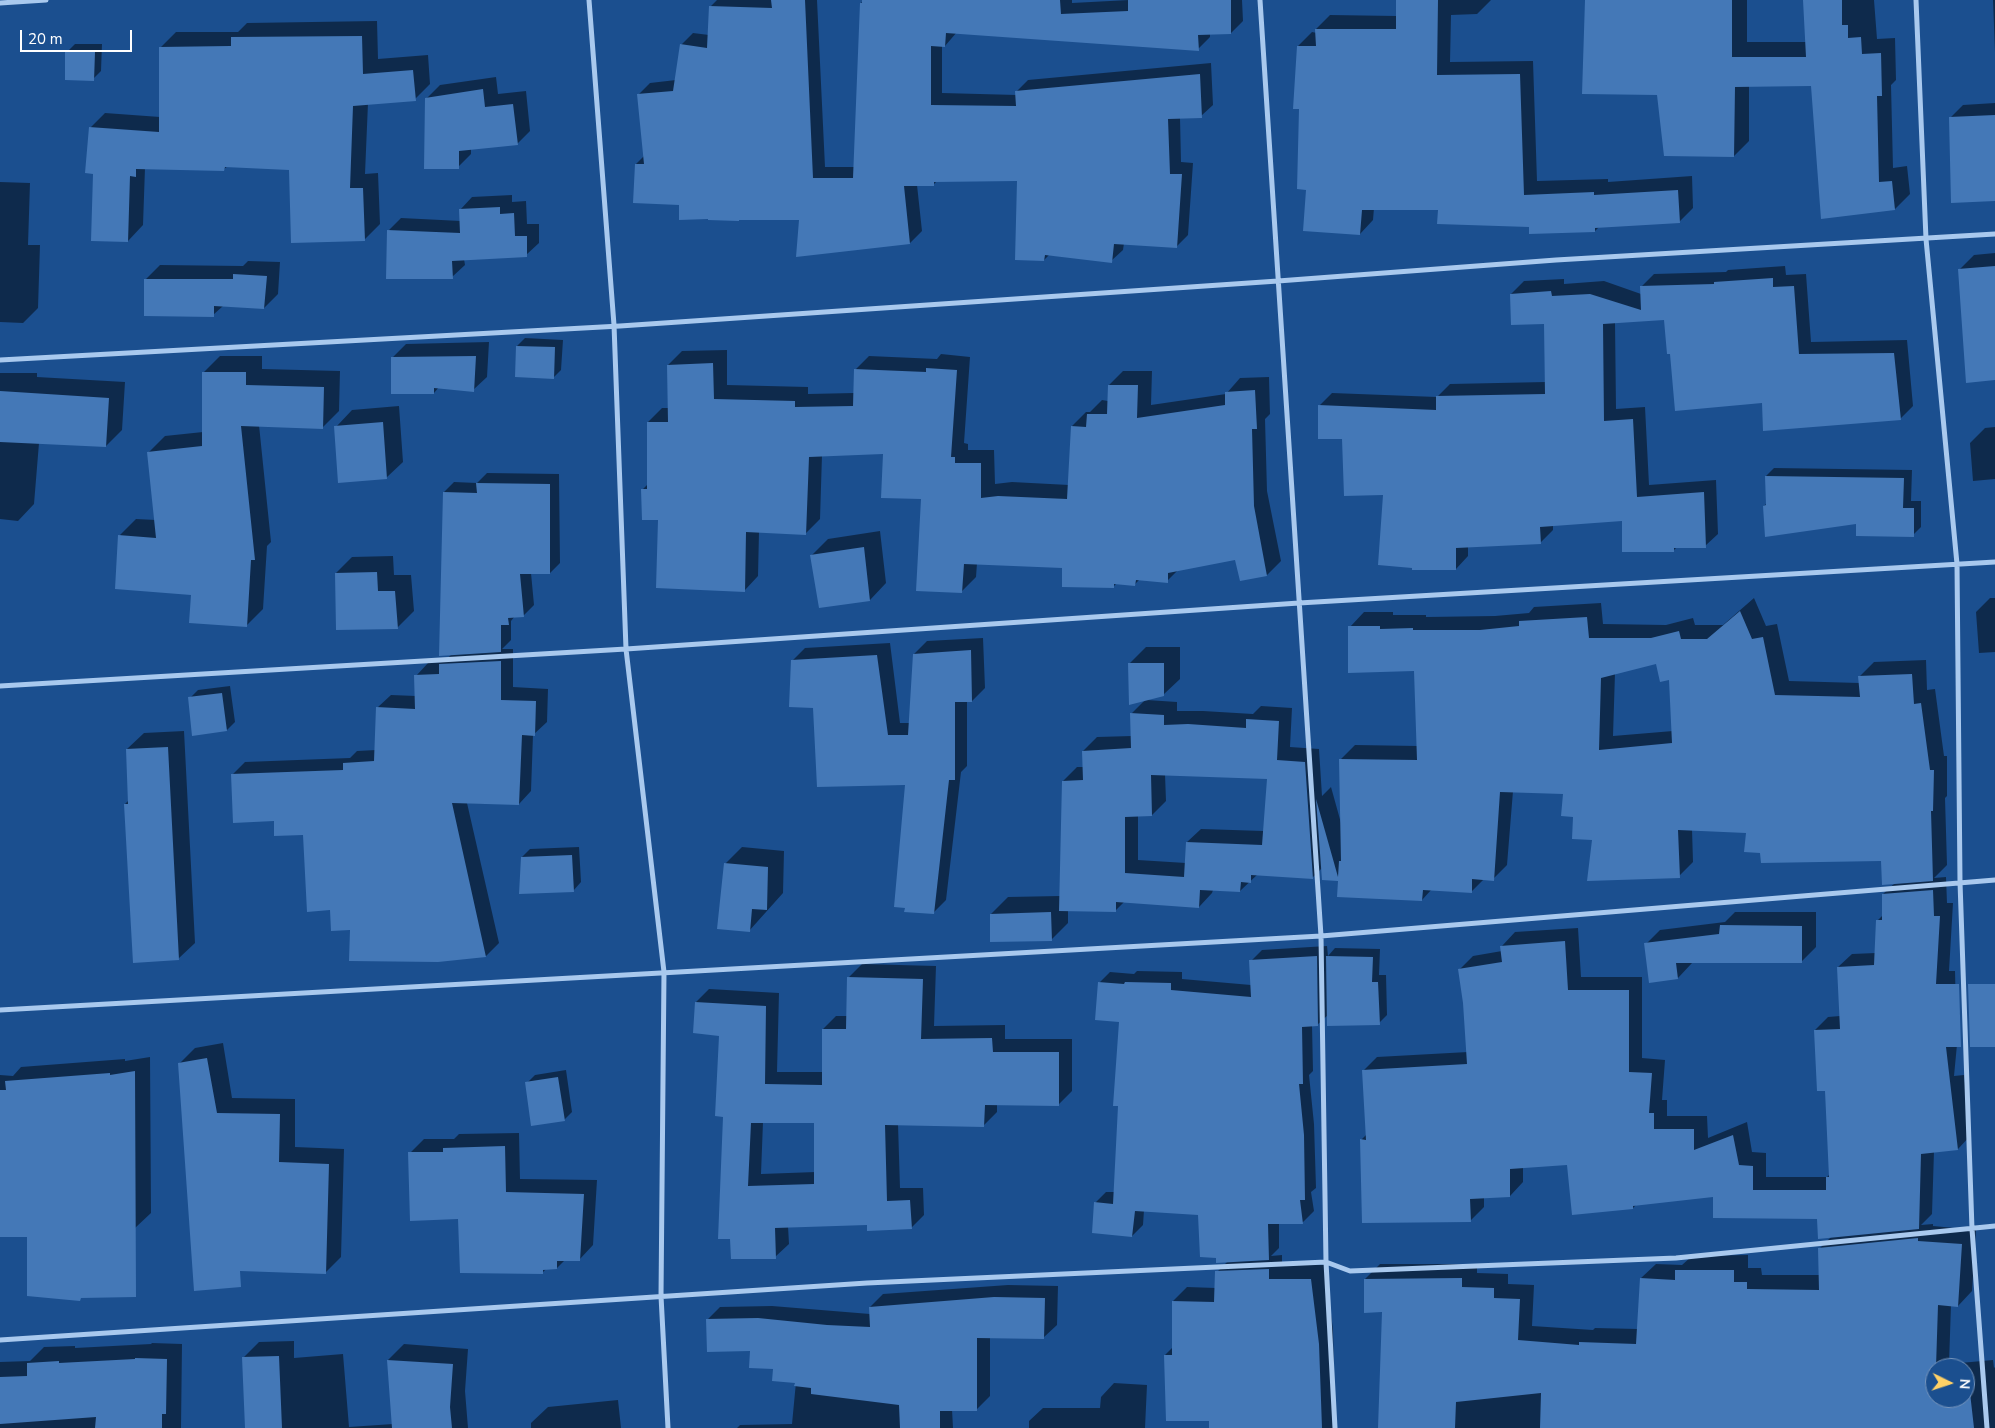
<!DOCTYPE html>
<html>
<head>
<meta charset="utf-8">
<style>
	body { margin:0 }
	#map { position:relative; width:1995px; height:1428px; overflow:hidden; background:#1b4f8f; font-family:"Nunito Sans",sans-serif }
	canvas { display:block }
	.north { position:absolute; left:1925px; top:1358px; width:50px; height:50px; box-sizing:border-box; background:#1b4f8f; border:1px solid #7695bc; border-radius:50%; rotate:94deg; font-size:14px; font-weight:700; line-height:20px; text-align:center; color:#fff }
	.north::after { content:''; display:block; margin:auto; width:18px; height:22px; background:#ffd166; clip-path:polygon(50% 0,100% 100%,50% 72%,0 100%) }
	.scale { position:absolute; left:20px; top:30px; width:112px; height:22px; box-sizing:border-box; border:2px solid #fff; border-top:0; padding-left:6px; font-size:15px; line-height:18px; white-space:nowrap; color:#fff; -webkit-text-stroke:4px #1b4f8f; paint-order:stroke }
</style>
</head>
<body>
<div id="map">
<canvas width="1995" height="1428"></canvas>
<div class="north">N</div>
<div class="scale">20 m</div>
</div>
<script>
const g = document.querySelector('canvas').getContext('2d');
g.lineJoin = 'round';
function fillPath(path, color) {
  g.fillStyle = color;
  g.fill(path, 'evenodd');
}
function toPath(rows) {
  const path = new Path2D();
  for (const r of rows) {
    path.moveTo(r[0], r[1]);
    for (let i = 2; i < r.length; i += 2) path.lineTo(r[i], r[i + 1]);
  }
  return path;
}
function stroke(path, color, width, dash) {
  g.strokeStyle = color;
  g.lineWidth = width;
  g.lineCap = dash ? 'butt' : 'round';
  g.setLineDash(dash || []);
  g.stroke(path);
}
fillPath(toPath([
	[717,0,817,0,825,167,855,167,861,3,864,0,1072,0,1072,3,1129,0,1242,0,1243,21,1231,33,1210,34,1210,37,1198,49,957,32,945,46,942,45,942,93,1017,95,1016,92,1028,80,1211,63,1213,105,1201,116,1180,118,1181,162,1193,163,1188,235,1176,247,1124,243,1123,250,1111,261,1049,255,1044,260,1018,179,938,180,933,185,917,185,922,231,910,243,800,219,680,204,636,164,644,156,638,95,650,83,676,80,681,45,693,33,709,35,710,7],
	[1397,0,1491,0,1477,14,1451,15,1450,62,1533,61,1537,181,1608,179,1608,182,1692,176,1693,208,1679,222,1600,226,1595,231,1530,226,1439,208,1374,208,1373,220,1360,234,1308,188,1300,108,1298,46,1312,32,1317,33,1316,29,1330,15,1397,16],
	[1605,0,1747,0,1747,42,1807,42,1824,0,1874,0,1877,39,1895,38,1896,80,1891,85,1893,168,1907,166,1910,194,1895,209,1812,85,1749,86,1749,141,1734,156,1658,94],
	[1993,0,1995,0,1995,52],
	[377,21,378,59,428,55,430,84,415,99,368,103,365,174,378,173,380,224,365,239,290,169,228,166,224,169,145,168,143,225,128,241,94,173,90,128,105,113,160,117,161,47,176,32,238,32,247,23],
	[75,44,102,44,101,71,93,79,67,52],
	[496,77,498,94,526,91,530,131,517,144,471,149,471,154,458,167,427,98,440,85],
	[1995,103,1995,200,1950,118,1963,105],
	[0,182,30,183,28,245,40,245,38,308,23,323,0,322],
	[512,195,512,202,526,201,527,224,539,224,539,243,526,255,464,259,465,265,452,277,389,230,401,218,461,221,460,210,472,197],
	[1995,253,1995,379,1959,270,1974,255],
	[248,261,280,262,278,294,264,308,223,306,213,315,146,279,160,265,243,266],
	[1785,266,1786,275,1806,274,1811,342,1907,340,1913,406,1900,419,1763,401,1671,353,1665,318,1615,322,1616,409,1645,407,1649,485,1716,480,1718,534,1705,546,1677,547,1673,551,1623,520,1553,525,1553,530,1540,543,1468,546,1468,556,1456,569,1384,494,1320,405,1332,393,1437,397,1450,384,1546,382,1545,323,1511,294,1524,281,1564,279,1564,284,1604,281,1641,294,1641,287,1654,274,1726,272,1728,270],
	[525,338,563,340,561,370,553,378,517,346],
	[489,342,487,377,473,390,439,387,434,393,392,358,406,344],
	[727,350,727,385,808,387,808,394,854,393,855,370,869,356,937,359,941,354,970,357,964,443,968,444,968,450,994,450,995,484,1012,482,1069,485,1072,426,1086,412,1090,412,1102,400,1108,401,1109,385,1123,371,1152,371,1151,405,1226,394,1240,378,1269,377,1270,414,1265,419,1267,491,1281,561,1267,575,1236,559,1178,570,1167,581,1140,579,1135,584,1117,583,1113,587,1063,567,977,563,976,577,962,591,922,498,885,453,822,455,820,519,806,533,759,532,758,576,745,590,660,518,642,490,648,484,648,422,662,408,669,408,668,365,682,351],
	[220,356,262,356,262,369,340,371,339,411,322,428,259,425,271,542,267,546,263,609,247,625,192,594,120,535,136,519,156,520,149,452,165,436,203,432,204,372],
	[0,373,37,373,37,377,125,382,122,430,106,446,39,443,34,504,18,521,0,519],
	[399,406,403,462,386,478,336,427,352,410],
	[1995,427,1995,479,1973,481,1970,443,1985,428],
	[1774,468,1912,470,1911,501,1921,501,1921,527,1913,535,1857,522,1764,506,1767,503,1766,476],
	[487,473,559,474,560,563,550,573,531,573,534,605,524,615,515,616,511,621,511,640,502,649,513,649,513,687,548,689,547,722,533,735,531,791,519,804,467,803,499,943,486,956,438,960,351,928,332,909,305,834,275,820,232,775,245,762,350,758,357,751,376,750,378,707,391,695,416,696,416,676,428,663,443,662,452,654,444,492,454,482,477,483],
	[880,531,886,583,870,600,812,555,828,539],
	[393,556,394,575,411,575,414,611,397,628,336,573,352,557],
	[1754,598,1766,626,1777,624,1789,681,1860,683,1860,676,1874,662,1926,660,1927,690,1935,689,1944,756,1947,756,1947,796,1945,798,1947,865,1934,878,1946,877,1947,903,1953,903,1949,971,1955,971,1956,1012,1960,1013,1954,1076,1964,1075,1971,1135,1958,1149,1934,1151,1932,1214,1921,1225,1933,1224,1933,1226,1976,1230,1972,1291,1958,1306,1951,1305,1949,1364,1993,1360,1994,1368,1995,1367,1995,1428,1380,1428,1384,1311,1365,1279,1380,1264,1477,1264,1477,1273,1508,1274,1508,1284,1534,1285,1532,1326,1593,1330,1595,1328,1638,1329,1641,1278,1656,1264,1682,1265,1692,1256,1748,1255,1748,1268,1761,1268,1762,1275,1820,1275,1819,1249,1831,1237,1818,1217,1714,1196,1637,1204,1633,1208,1569,1164,1523,1167,1523,1182,1510,1196,1484,1197,1484,1207,1470,1221,1361,1140,1367,1134,1363,1071,1377,1057,1468,1052,1465,1003,1460,969,1473,956,1502,951,1502,946,1515,932,1578,928,1581,977,1642,977,1642,1058,1665,1060,1662,1100,1667,1100,1667,1116,1707,1116,1708,1138,1747,1122,1752,1152,1766,1153,1766,1177,1827,1177,1830,1174,1827,1090,1815,1030,1828,1017,1840,1016,1838,967,1852,954,1876,953,1877,921,1884,914,1883,894,1895,883,1882,859,1761,852,1747,832,1692,829,1693,862,1679,876,1593,839,1575,816,1564,793,1513,791,1507,865,1493,879,1484,879,1471,892,1432,889,1422,900,1339,880,1322,868,1312,878,1258,874,1240,891,1213,890,1212,893,1199,907,1125,901,1115,911,1068,910,1068,923,1051,940,991,914,1008,897,1060,896,1063,781,1077,767,1084,767,1083,751,1097,737,1132,736,1131,714,1145,700,1129,664,1146,647,1180,647,1180,679,1163,695,1147,700,1177,702,1177,711,1203,711,1253,714,1261,706,1292,708,1290,747,1319,749,1322,796,1331,787,1341,823,1340,760,1355,745,1418,746,1415,670,1350,627,1364,612,1393,612,1393,615,1426,615,1426,617,1495,616,1529,613,1534,607,1601,603,1603,624,1666,625,1693,618,1695,625,1723,625],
	[1657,662,1670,678,1673,731,1613,736,1615,673],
	[1165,774,1268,778,1264,831,1201,829,1187,842,1186,863,1138,860,1138,816,1152,815,1166,801],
	[1935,1368,1965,1368,1965,1398,1935,1398],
	[1990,598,1995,598,1995,652,1979,653,1976,612],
	[983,638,985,688,972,701,967,701,967,766,961,772,946,900,933,913,907,783,814,707,792,661,805,648,890,643,900,723,910,723,914,654,927,641],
	[230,686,235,722,227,730,190,698,198,690],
	[184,731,195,943,178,959,125,804,129,800,127,749,144,733],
	[579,847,581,882,573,891,522,857,530,849],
	[742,847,784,851,783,893,749,931,725,864],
	[1735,912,1816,912,1816,947,1801,962,1692,961,1692,963,1678,978,1646,944,1660,930,1725,922],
	[1327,946,1328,956,1335,948,1380,949,1379,975,1386,975,1387,1015,1379,1023,1328,1015,1317,1025,1312,1025,1313,1071,1309,1075,1314,1124,1316,1188,1311,1192,1314,1211,1303,1222,1279,1223,1279,1248,1271,1256,1282,1255,1282,1265,1324,1265,1333,1329,1335,1428,1210,1428,1210,1419,1165,1355,1173,1347,1173,1301,1187,1287,1216,1288,1217,1272,1228,1261,1217,1257,1200,1214,1144,1210,1143,1225,1132,1236,1095,1203,1106,1192,1115,1192,1120,1105,1121,1021,1099,983,1110,972,1134,974,1137,971,1182,972,1182,979,1251,985,1251,961,1262,950],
	[862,964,936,966,934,1026,1005,1025,1005,1039,1072,1039,1072,1091,1058,1105,997,1104,997,1112,984,1125,898,1124,900,1188,923,1188,924,1215,911,1228,868,1224,788,1226,789,1244,775,1257,732,1258,720,1034,696,1002,709,989,779,993,777,1072,823,1072,823,1029,836,1016,848,1016,849,977],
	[763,1122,815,1122,816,1172,761,1174],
	[223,1043,232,1098,295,1099,295,1147,344,1149,341,1257,325,1273,179,1064,195,1048],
	[150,1057,151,1213,135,1228,0,1217,0,1075,13,1076,21,1067,125,1059,125,1061],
	[566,1070,572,1112,564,1120,527,1083,535,1075],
	[519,1133,520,1179,597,1180,593,1245,579,1260,565,1260,557,1268,547,1268,542,1273,459,1218,410,1153,424,1139,454,1139,459,1134],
	[1008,1285,1058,1286,1057,1325,1043,1338,990,1337,990,1396,977,1409,952,1409,953,1428,737,1428,740,1425,792,1424,796,1382,707,1320,720,1307,772,1306,870,1314,870,1307,883,1294],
	[294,1341,294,1358,343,1354,349,1427,393,1424,388,1360,404,1344,468,1349,465,1391,468,1428,246,1428,244,1357,259,1342],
	[152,1343,182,1344,181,1428,0,1428,0,1362,30,1361,44,1347,75,1346,75,1348,151,1344],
	[1114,1383,1147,1385,1145,1428,1029,1428,1029,1421,1043,1408,1100,1408,1101,1397],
	[618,1400,621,1428,531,1428,531,1423,548,1407]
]), '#0007');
fillPath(toPath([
	[771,0,805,0,813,178,853,178,860,3,862,3,862,0,1060,0,1061,14,1128,11,1128,0,1231,0,1231,34,1198,35,1199,51,946,33,945,47,931,46,931,105,1016,106,1015,91,1200,74,1202,118,1168,119,1170,174,1182,174,1177,248,1114,244,1112,263,1045,255,1044,261,1015,260,1017,181,934,182,934,186,904,186,910,244,796,257,799,220,739,220,739,221,708,220,708,219,679,220,679,205,633,203,635,164,644,164,637,94,673,91,680,44,707,48,709,6,772,8],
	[1396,0,1438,0,1437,75,1520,74,1524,195,1594,192,1594,195,1678,190,1680,223,1595,228,1595,232,1529,234,1529,227,1437,224,1438,210,1362,210,1360,235,1303,231,1306,190,1297,189,1299,109,1293,109,1297,46,1316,46,1315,29,1396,29],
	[1585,0,1732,0,1732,57,1806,57,1803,0,1842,0,1842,25,1848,25,1848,38,1861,37,1862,54,1881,53,1882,96,1877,96,1879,182,1892,181,1895,210,1821,219,1811,86,1735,87,1734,157,1664,156,1657,95,1582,94],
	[362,36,363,74,413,70,416,101,353,106,350,188,363,188,365,241,291,243,289,170,225,167,224,171,136,169,136,177,130,176,128,242,91,241,93,174,85,173,89,127,159,132,159,47,231,46,231,37],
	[65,51,95,52,94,81,65,80],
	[483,89,485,107,513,104,518,145,459,151,459,169,424,169,425,98],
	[1995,115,1995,201,1951,203,1949,117],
	[500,207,500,214,514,213,515,236,527,236,527,257,452,261,453,279,386,279,387,230,460,233,459,209],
	[1995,266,1995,380,1966,383,1958,269],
	[233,274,267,276,264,309,214,306,214,317,144,316,144,279,233,279],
	[1773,278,1773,287,1794,286,1799,354,1894,353,1901,420,1763,431,1762,403,1675,411,1670,354,1667,354,1664,320,1603,324,1604,421,1633,419,1637,497,1704,492,1706,548,1674,548,1674,552,1622,552,1622,521,1540,527,1541,544,1456,548,1456,570,1412,570,1412,568,1378,565,1383,495,1344,496,1342,439,1318,439,1318,405,1436,410,1436,396,1545,394,1544,324,1511,325,1510,294,1551,291,1552,296,1590,294,1641,310,1640,286,1714,284,1714,282],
	[516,346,555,347,554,379,515,377],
	[476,356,474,392,434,388,434,394,391,394,391,357],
	[713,363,714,399,795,401,795,407,853,406,854,369,926,372,926,368,957,370,951,457,955,457,955,463,981,463,981,498,998,496,1067,499,1071,426,1086,427,1087,414,1107,414,1108,385,1138,385,1137,418,1225,405,1225,392,1255,390,1257,429,1252,429,1254,506,1267,576,1240,581,1235,560,1168,573,1168,583,1136,580,1135,586,1114,584,1114,588,1062,587,1062,568,964,564,962,593,916,591,921,499,881,498,883,454,809,457,806,535,746,532,745,592,656,588,658,520,642,520,641,489,647,489,647,422,668,422,667,365],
	[202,372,246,372,246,385,324,387,323,429,241,426,255,560,251,560,247,627,189,623,191,595,115,589,118,535,156,538,147,452,202,446],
	[0,391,109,398,106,447,0,442],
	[383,422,387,479,338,483,334,426],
	[1765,476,1904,478,1903,508,1914,508,1914,537,1856,536,1856,524,1765,537,1763,506,1766,505],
	[476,483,550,484,550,574,520,574,524,617,508,618,509,625,501,625,501,652,439,656,443,492,477,493],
	[864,547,870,601,819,608,810,555],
	[377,572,378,591,395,591,398,629,336,630,335,573],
	[1740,611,1752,639,1763,637,1775,695,1860,697,1858,676,1912,674,1914,704,1921,703,1930,770,1934,770,1933,811,1931,811,1933,881,1882,885,1881,861,1761,863,1760,853,1744,852,1746,833,1678,830,1680,878,1587,881,1592,840,1572,839,1573,817,1561,816,1563,794,1500,792,1494,881,1472,879,1472,893,1423,890,1422,901,1337,897,1338,881,1322,880,1316,799,1338,877,1339,861,1341,861,1339,759,1417,760,1414,671,1348,673,1348,626,1380,626,1380,629,1413,628,1413,630,1480,630,1519,626,1519,621,1587,617,1589,638,1651,638,1679,631,1681,639,1707,639],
	[1656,664,1660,682,1669,680,1672,743,1599,750,1601,678],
	[971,650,972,702,955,702,955,780,949,780,934,914,904,912,905,908,894,907,905,785,817,787,813,708,789,707,791,660,877,655,888,735,908,735,913,654],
	[501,661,501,700,536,701,535,736,522,735,519,805,452,803,486,957,438,962,349,961,350,930,331,931,330,910,307,912,303,835,274,836,274,821,233,823,231,774,343,770,343,763,374,761,376,707,415,709,414,675,439,674,439,664],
	[1128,663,1164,663,1164,696,1129,705],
	[222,693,227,731,192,736,188,697],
	[1130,713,1164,715,1164,725,1188,724,1246,728,1246,719,1279,721,1277,760,1305,762,1313,879,1251,875,1251,883,1241,882,1240,892,1200,890,1199,908,1116,902,1116,912,1059,911,1062,781,1083,780,1082,751,1131,748],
	[1151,775,1267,779,1262,845,1186,842,1184,877,1125,873,1125,817,1152,816],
	[168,747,179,960,133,963,124,804,128,804,126,749],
	[572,855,574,892,519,894,521,857],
	[724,863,768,867,767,910,752,909,750,932,717,929],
	[1933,890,1934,916,1940,916,1936,984,1959,984,1961,1047,1946,1047,1958,1150,1921,1154,1919,1229,1818,1239,1817,1219,1713,1218,1713,1197,1633,1206,1633,1209,1572,1215,1567,1165,1510,1169,1510,1197,1470,1199,1471,1222,1362,1223,1360,1139,1366,1140,1362,1070,1467,1064,1463,1003,1458,969,1502,962,1500,946,1565,941,1568,990,1629,990,1629,1072,1652,1073,1649,1113,1654,1113,1654,1129,1694,1129,1694,1150,1733,1135,1739,1165,1753,1166,1753,1190,1826,1190,1826,1177,1829,1177,1825,1091,1817,1091,1814,1030,1840,1029,1837,967,1874,965,1876,920,1882,920,1882,894],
	[1051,912,1052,941,990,942,990,914],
	[1720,925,1802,926,1802,963,1676,963,1678,979,1649,983,1644,943,1719,934],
	[1317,956,1318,1026,1302,1027,1303,1084,1299,1084,1304,1135,1305,1200,1300,1200,1303,1224,1268,1224,1269,1260,1216,1263,1216,1258,1200,1257,1198,1215,1135,1211,1132,1237,1092,1233,1094,1202,1113,1204,1118,1106,1113,1106,1119,1022,1095,1020,1098,982,1124,984,1125,982,1171,983,1171,990,1251,997,1249,960],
	[1326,956,1373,957,1372,982,1378,982,1380,1025,1327,1026],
	[847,977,923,979,921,1039,992,1038,993,1052,1059,1052,1059,1106,985,1105,984,1127,885,1125,887,1201,910,1200,912,1229,867,1231,867,1225,775,1228,776,1259,731,1259,730,1239,718,1239,723,1117,715,1116,719,1036,693,1033,695,1002,766,1006,765,1084,822,1085,822,1029,846,1029],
	[751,1123,814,1123,814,1184,748,1186],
	[1968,984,1995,984,1995,1047,1970,1047],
	[207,1058,217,1113,280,1114,279,1162,329,1164,326,1274,240,1271,241,1287,194,1291,178,1063],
	[135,1071,136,1297,81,1298,80,1301,27,1296,27,1237,0,1237,0,1090,6,1090,5,1081,110,1073,110,1075],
	[558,1077,565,1121,531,1126,525,1082],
	[505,1146,506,1192,584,1194,580,1261,557,1261,557,1269,543,1270,543,1274,460,1273,458,1219,410,1221,408,1152,443,1152,443,1148],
	[1918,1238,1918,1241,1962,1244,1958,1307,1938,1305,1935,1398,1965,1398,1965,1375,1968,1375,1974,1428,1540,1428,1541,1393,1456,1402,1455,1428,1378,1428,1382,1312,1364,1313,1364,1279,1462,1278,1462,1287,1494,1288,1494,1298,1520,1299,1518,1340,1579,1345,1579,1342,1636,1344,1640,1278,1675,1280,1675,1270,1734,1270,1734,1282,1747,1282,1747,1289,1819,1290,1818,1248],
	[1269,1269,1269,1279,1311,1279,1319,1344,1322,1428,1209,1428,1209,1421,1166,1421,1164,1355,1172,1355,1172,1301,1214,1302,1215,1271],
	[994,1297,1045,1298,1044,1339,977,1338,977,1411,940,1411,940,1428,900,1428,899,1405,811,1394,811,1388,794,1386,795,1383,772,1381,773,1369,749,1368,750,1351,707,1352,706,1319,758,1318,827,1325,870,1327,869,1307],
	[279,1356,282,1428,245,1428,242,1357],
	[135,1358,167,1359,166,1414,162,1414,162,1428,95,1428,96,1417,0,1424,0,1377,27,1376,27,1363,59,1361,59,1363,135,1359],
	[387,1360,453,1364,450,1407,452,1428,392,1428]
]), '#4478b7');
stroke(toPath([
	[589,0,614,325,626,649,664,972,661,1296,668,1428],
	[1260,0,1321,936,1326,1262,1335,1428],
	[1916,0,1926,239,1957,564,1960,882,1972,1229,1987,1428],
	[0,3,46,0],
	[0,360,620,326,1278,281,1556,260,1995,234],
	[0,686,626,649,1299,603,1995,562],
	[0,1010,1321,936,1995,880],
	[0,1340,867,1283,1326,1262,1350,1271,1676,1258,1995,1226]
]), '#a9c9ee', 5);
</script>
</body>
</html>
